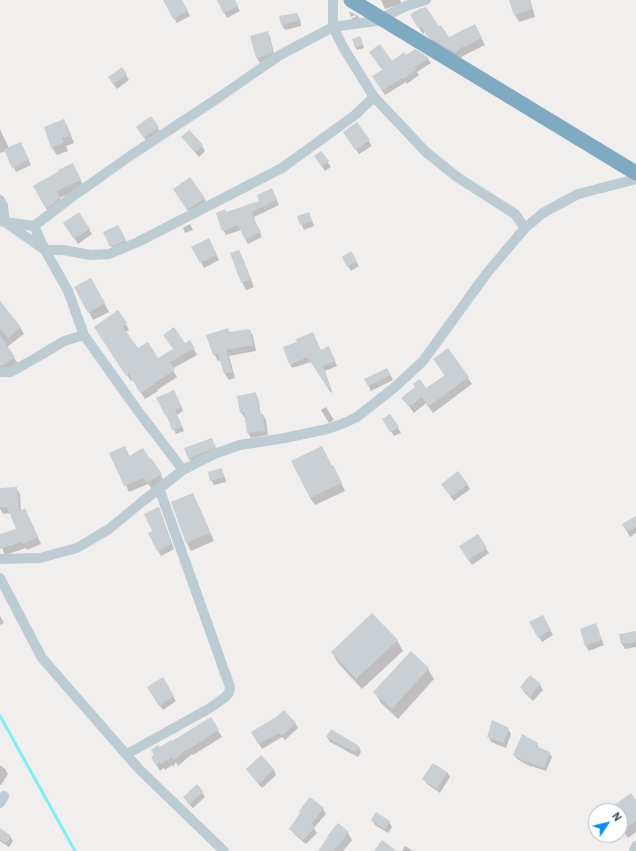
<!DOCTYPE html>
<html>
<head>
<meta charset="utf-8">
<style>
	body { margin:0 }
	#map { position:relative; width:636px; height:851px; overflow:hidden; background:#f1eeee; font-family:"IBM Plex Sans",sans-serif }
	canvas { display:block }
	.north { position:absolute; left:588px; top:803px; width:40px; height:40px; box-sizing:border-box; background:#fff; border:1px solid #b4bbbe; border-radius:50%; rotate:55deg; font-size:11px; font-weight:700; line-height:16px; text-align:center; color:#44555d }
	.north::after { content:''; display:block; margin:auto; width:14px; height:18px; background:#0790f2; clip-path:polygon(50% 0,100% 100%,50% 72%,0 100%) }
</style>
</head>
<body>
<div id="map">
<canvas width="636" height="851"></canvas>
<div class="north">N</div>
</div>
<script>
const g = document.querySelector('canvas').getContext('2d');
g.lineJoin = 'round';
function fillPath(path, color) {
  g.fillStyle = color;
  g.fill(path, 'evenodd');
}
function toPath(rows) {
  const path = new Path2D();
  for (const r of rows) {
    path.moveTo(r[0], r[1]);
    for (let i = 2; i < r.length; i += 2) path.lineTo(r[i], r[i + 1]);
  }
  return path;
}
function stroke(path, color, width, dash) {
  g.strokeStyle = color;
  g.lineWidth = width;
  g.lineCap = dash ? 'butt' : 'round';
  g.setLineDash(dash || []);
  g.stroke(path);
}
fillPath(toPath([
	[164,0,182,0,190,16,177,23],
	[218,0,234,0,240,11,227,18],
	[381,0,400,0,402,4,385,9],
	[510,0,530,0,535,17,519,22,515,15],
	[349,11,358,16,360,20,354,22,352,18,356,17,355,15,351,17],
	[297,14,300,19,301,26,285,30,282,25],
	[415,22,439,28,449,38,478,32,485,45,465,55,459,59,432,42,425,32,423,34],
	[267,32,270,37,275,57,271,60,260,63,257,58,251,36],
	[353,39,361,39,364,48,357,50],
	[415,51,428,59,431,63,417,72,419,75,407,84,406,82,385,95,376,81,391,63,406,57],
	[122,69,129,80,117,89,112,82],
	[151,117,161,133,148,143,140,132],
	[64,120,68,128,74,143,66,146,68,151,57,155,52,148,45,127],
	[357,123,372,146,359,154,347,137],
	[0,129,9,148,23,148,31,165,16,172,6,151,0,153],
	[183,138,202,146,205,151,199,157,186,142],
	[321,152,331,167,325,171,315,156],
	[76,171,84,187,60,198,63,205,50,215,34,186],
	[274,194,279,205,254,217,257,227,262,237,248,244,241,230,226,235,223,230,226,213,261,201],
	[179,197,204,198,208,206,192,217],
	[309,213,314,226,304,230,298,217],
	[190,224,193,230,185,233,183,228],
	[68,228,89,229,92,234,78,244],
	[121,231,128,245,114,251,111,246],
	[211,244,219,260,204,268,193,247],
	[239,251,243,259,254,287,246,290,242,282],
	[351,253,359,266,351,271,343,258],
	[91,279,109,312,93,320,89,312],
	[0,303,20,327,24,334,7,347,18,364,6,372,0,368],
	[126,324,129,330,126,332,138,350,158,360,190,342,197,355,172,369,177,377,157,390,158,391,145,399,133,380,131,381,98,333],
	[250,330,253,336,256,351,229,356,235,378,229,380,225,374,221,360,218,361,214,354,230,333],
	[448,349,472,384,433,413,426,403,414,413,403,398,426,390,445,376,434,359],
	[321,351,331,352,337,366,325,371,332,392,331,393,311,362,292,368,290,364],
	[390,374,393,380,371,391,365,379],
	[255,393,258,398,261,415,263,415,266,420,268,435,251,438,248,433,245,417,244,417,241,412],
	[176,395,183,411,177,415,184,431,176,434,168,418,165,414],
	[326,407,334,420,329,423,321,410],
	[390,415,401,433,394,436,384,419],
	[213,443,217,452,192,463,189,458],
	[125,448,130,457,161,475,164,481,152,489,148,484,129,492,111,454],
	[332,467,337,474,345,491,315,505,310,498],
	[222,470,224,475,226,482,214,485,211,480],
	[467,484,470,489,454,501,445,489],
	[16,488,20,494,21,511,25,509,41,544,27,550,26,548,5,555,0,543,0,535,18,530,11,513,3,514,0,509,0,489],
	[197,502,214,541,191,551,187,543,172,503],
	[159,509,161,513,174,549,161,556,149,534,154,531],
	[636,517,636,533,630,537,623,524],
	[477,535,489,553,472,565,463,552],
	[0,616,4,623,0,625],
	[542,616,553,635,542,642,530,622],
	[595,624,604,645,589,651,586,646,581,629],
	[636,632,636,647,625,649,622,644,621,635],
	[397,640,403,651,362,689,338,663,332,652],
	[411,653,428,669,434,679,398,719,381,703,375,692],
	[162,679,176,701,163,710,151,693],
	[540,685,543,690,533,701,524,692,521,687],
	[210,718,222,737,193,755,192,754,178,766,176,762,173,767,172,765,165,770,164,768,160,771,156,764,160,748,172,742],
	[295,723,298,728,285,740,282,737,262,749,252,732],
	[508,729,511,734,506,748,491,742,488,736],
	[327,737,359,747,361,752,358,757,330,742],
	[537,743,539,748,549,752,552,757,546,771,531,766,531,767,517,759,514,755],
	[261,757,274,770,276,775,262,788,250,774,247,769],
	[0,765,5,769,8,774,1,785,0,785],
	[447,772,450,777,440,793,427,784,424,779],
	[197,786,202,792,205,797,193,808,187,802,185,797],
	[636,802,636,832,628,838,620,827,620,811,610,811],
	[323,809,326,814,314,828,317,833,306,844,294,834,291,829],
	[372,820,389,822,392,827,388,833,375,825],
	[0,829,10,836,13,841,9,847,0,841],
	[348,833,352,840,343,851,319,851],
	[405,846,413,851,402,851]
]), '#0003');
stroke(toPath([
	[0,716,75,851]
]), '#80eef5', 3);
fillPath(toPath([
	[163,0,182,0,188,11,173,19],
	[217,0,235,0,238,6,223,13],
	[509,0,529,0,532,9,514,15],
	[426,7,439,26,441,25,449,37,475,24,482,38,461,48,455,53,427,36,421,26,418,28,410,15,419,9],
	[297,13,299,21,281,25,279,16],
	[268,31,273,52,268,55,256,58,250,36],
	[360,36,363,45,355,48,352,39],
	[380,44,392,61,404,52,406,55,415,49,429,58,415,67,417,69,404,79,402,78,382,91,372,76,382,70,369,52],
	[122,67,127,74,113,84,108,77],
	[151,116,159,127,144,138,136,127],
	[64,119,70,136,62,138,64,143,51,148,44,127],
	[357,122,370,140,355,150,343,132],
	[189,130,203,145,196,152,181,137],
	[21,142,29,160,12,168,4,149],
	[321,151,329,161,322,167,314,156],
	[73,163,81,180,57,191,60,198,46,209,33,186,59,171,58,170],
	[190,177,205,198,187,210,173,189],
	[272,188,277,200,252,212,255,221,261,232,245,240,238,225,222,231,216,213,225,209,226,212,259,201,257,195],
	[79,212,90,229,74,239,63,223],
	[309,212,312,221,300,225,297,216],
	[118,225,126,240,110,247,103,232],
	[209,238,217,255,200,263,191,247],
	[239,250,251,279,241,283,230,253],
	[351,251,357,261,347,267,342,257],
	[91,278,105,303,88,313,74,287],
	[0,301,21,327,8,338,0,328],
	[118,310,127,323,122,326,138,348,148,342,158,358,173,349,163,335,174,327,185,343,190,340,195,348,170,362,175,370,154,383,155,384,140,393,129,374,126,376,94,327],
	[228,328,229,332,250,329,253,345,226,350,232,372,224,374,218,353,213,355,206,335],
	[313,332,321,350,329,346,335,361,323,366,330,387,328,388,307,357,289,364,283,347,297,342,296,339],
	[0,335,15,357,2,366,0,366],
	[448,348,469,377,428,407,422,397,409,407,401,398,415,387,413,384,420,379,426,388,445,375,433,359],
	[387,368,391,375,368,386,364,379],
	[174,390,182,407,175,410,182,427,172,430,166,414,165,415,156,398],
	[256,392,260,414,263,414,265,431,247,433,244,412,240,413,237,396],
	[390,414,399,427,390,432,382,419],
	[212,438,216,447,188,459,184,448],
	[125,446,129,456,143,448,150,459,151,458,162,474,147,483,144,478,124,486,109,453],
	[322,446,332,466,333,465,342,483,310,498,291,461],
	[222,468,224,477,210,481,208,472],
	[458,471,468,484,451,497,441,484],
	[17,487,19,511,25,508,38,537,23,544,22,542,0,549,0,534,16,529,7,507,0,507,0,488],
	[193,493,210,533,186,543,171,502],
	[158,507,159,507,172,544,157,551,148,533,152,531,144,514],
	[636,516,636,527,627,532,622,524],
	[478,534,487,548,468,560,459,546],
	[372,613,398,640,356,679,331,652],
	[543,615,551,630,538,638,529,622],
	[596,623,602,640,585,646,580,629],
	[636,631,636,642,621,644,619,634],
	[411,651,429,668,392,709,373,692],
	[530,675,541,684,530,696,520,687],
	[163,677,174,696,159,706,147,687],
	[284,710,296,723,282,736,279,733,258,744,251,732,276,717],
	[211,717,219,730,189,749,188,748,174,760,171,757,168,761,167,760,161,764,160,762,156,765,151,757,154,755,151,750,158,745,160,747,171,740,172,741],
	[492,720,509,728,503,743,487,737],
	[331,729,359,746,355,752,326,737],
	[522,734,538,743,536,746,550,752,544,768,529,762,528,763,513,755],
	[261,755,274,769,259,784,246,769],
	[433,763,447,772,437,789,422,779],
	[197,784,203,791,190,804,183,797],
	[631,793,636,800,636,821,620,833,620,811,606,811],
	[310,797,324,808,311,824,315,827,303,840,289,829,300,813,299,811],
	[376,812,390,821,385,829,371,820],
	[338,823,349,832,334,851,318,851,328,837,327,836],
	[0,828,11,836,6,843,0,839],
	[382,840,397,851,374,851]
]), '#c9cfd3');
stroke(toPath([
	[333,0,333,27,343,47,374,97,426,152,457,177,515,214,525,228],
	[0,200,3,206,5,222,0,221],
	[5,222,34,226,72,197,130,156,221,96,280,55,333,27,376,21,406,6,426,0],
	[6,223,45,250,68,291,84,335],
	[34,226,45,250,63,250,91,255,109,254,138,242,282,168,355,115,374,97],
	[0,372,11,372,41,355,64,341,84,335,138,411,183,470],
	[0,559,40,558,77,548,109,529,143,501,183,470,214,454,240,445,285,438,327,429,342,424,357,417,395,387,423,361,487,273,525,228,543,213,578,194,636,179],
	[0,578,42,658,139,769,224,851],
	[127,754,210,708,224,698,229,693,230,687,159,488],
	[0,803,4,796],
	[634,851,636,846]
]), '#bdcbd2', 10);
stroke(toPath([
	[351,0,636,173]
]), '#80aac2', 15);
</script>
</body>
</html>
